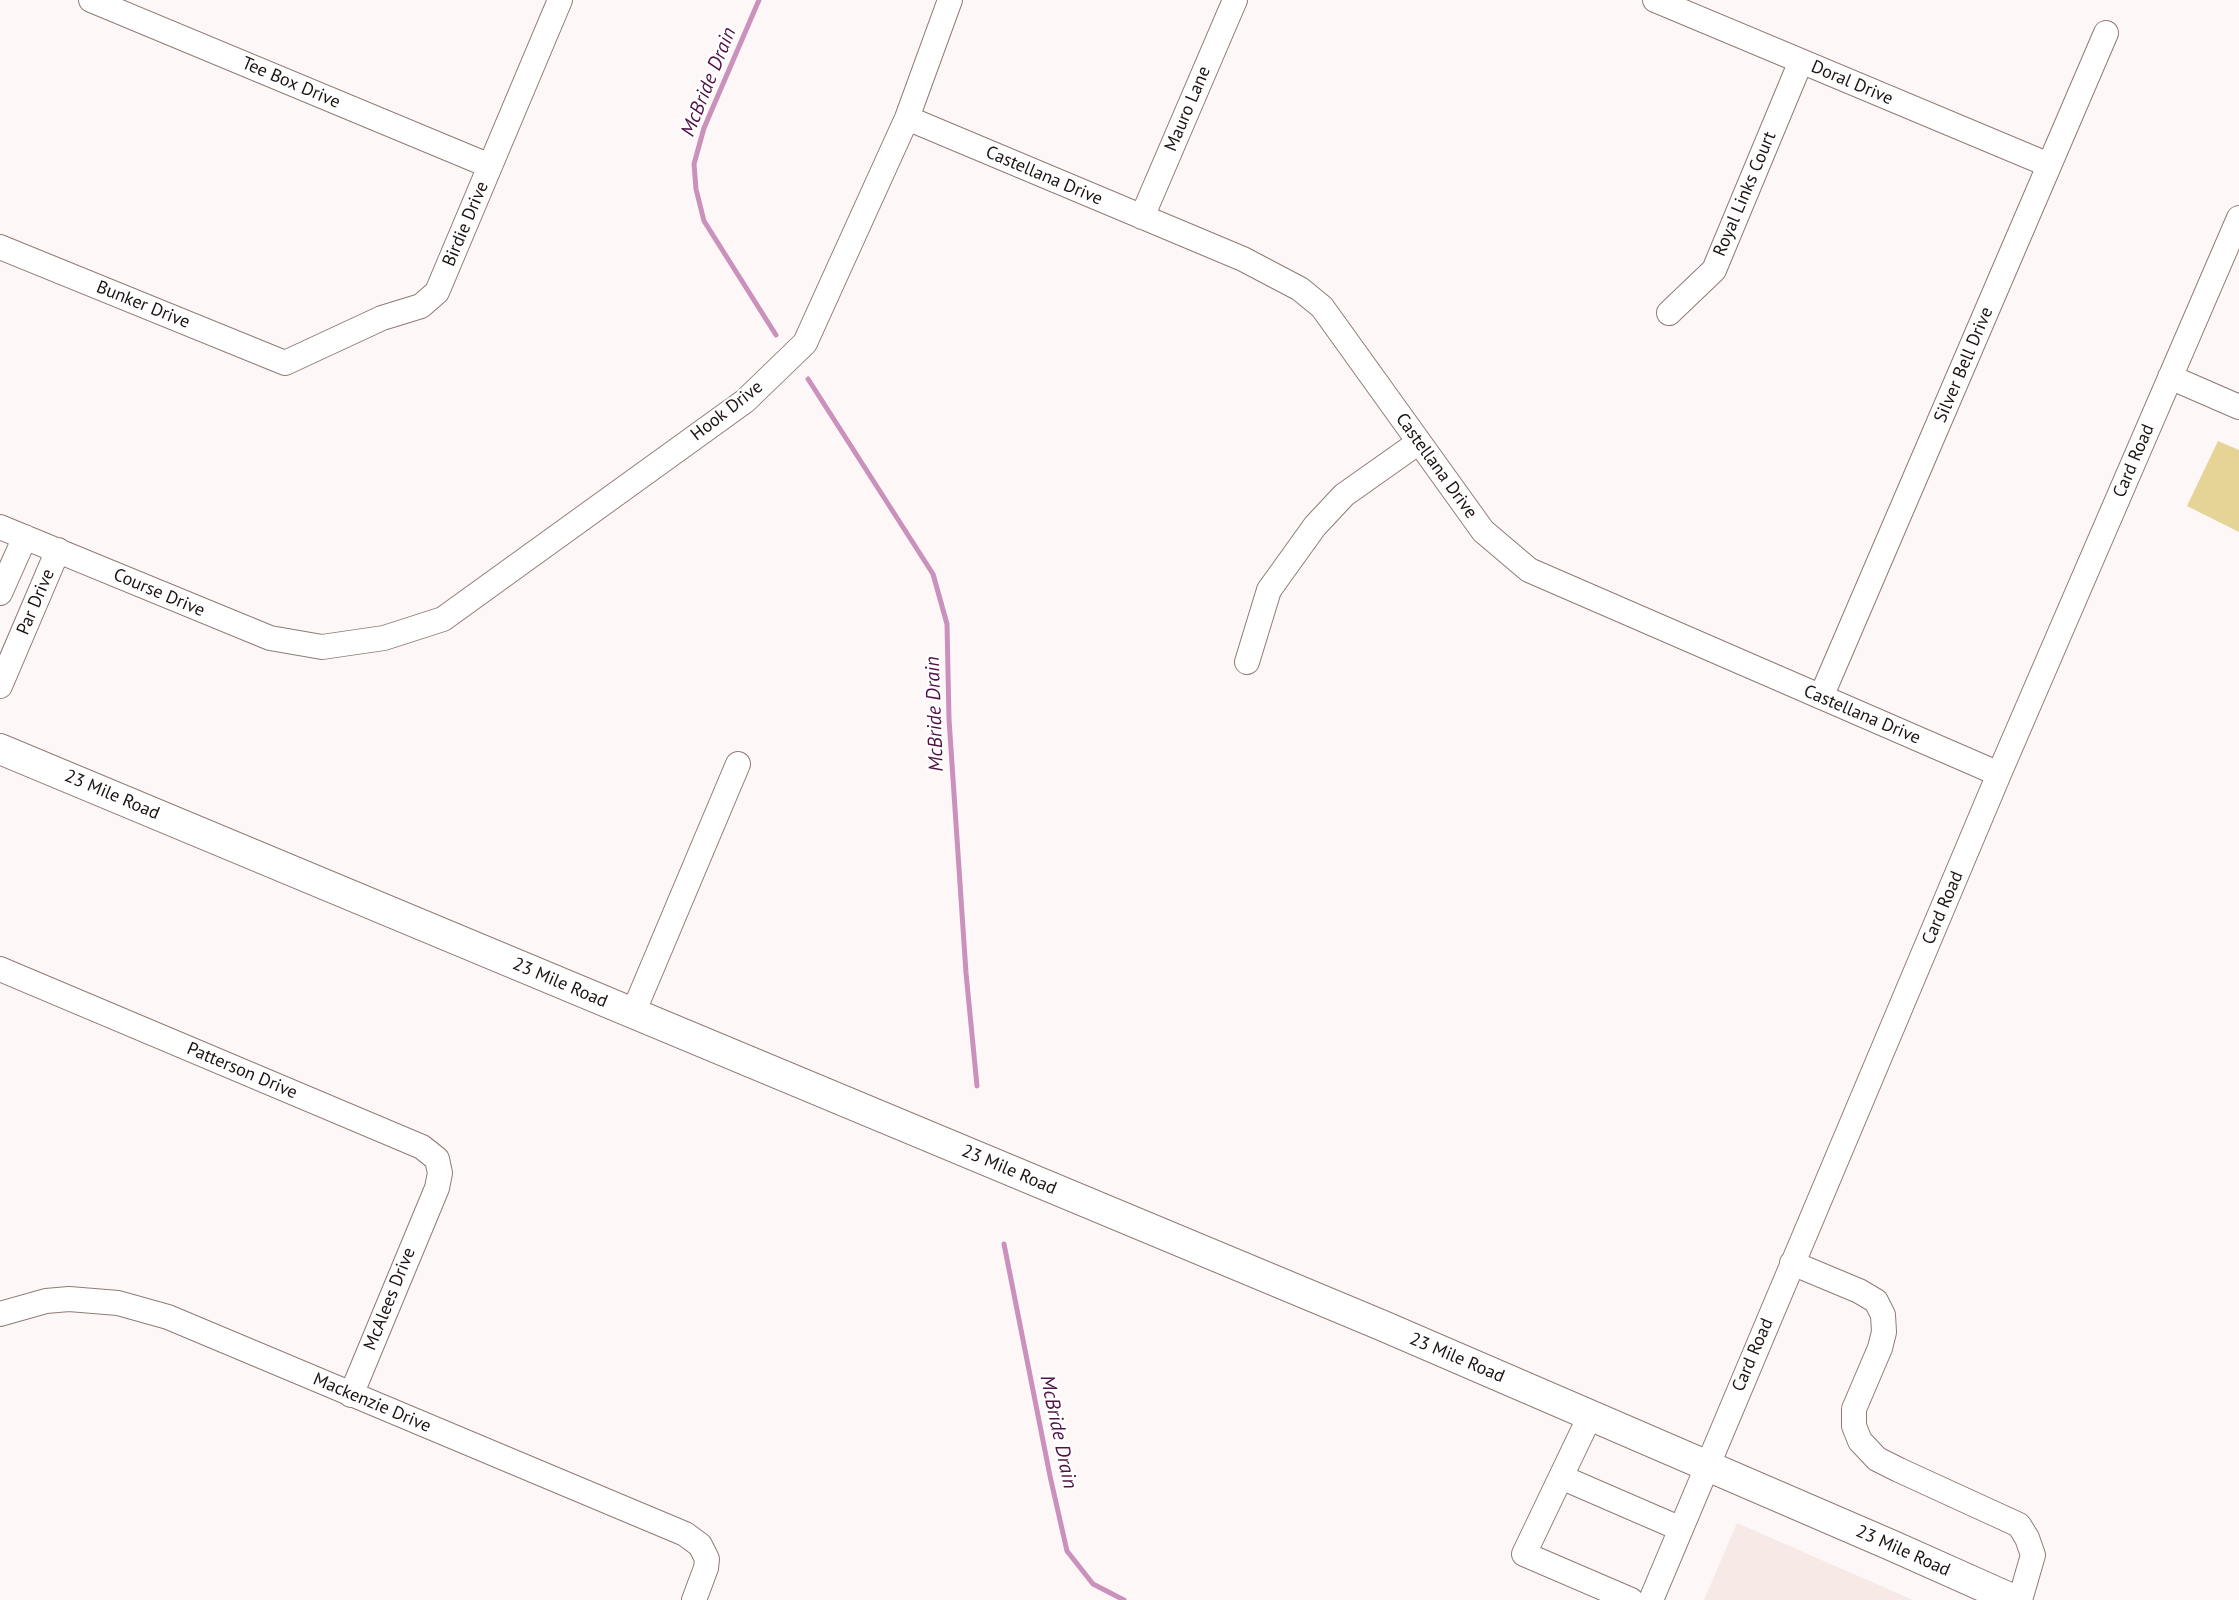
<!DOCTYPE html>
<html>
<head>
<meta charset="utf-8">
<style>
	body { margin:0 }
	canvas { display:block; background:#fdf8f7 }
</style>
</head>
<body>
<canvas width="2239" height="1600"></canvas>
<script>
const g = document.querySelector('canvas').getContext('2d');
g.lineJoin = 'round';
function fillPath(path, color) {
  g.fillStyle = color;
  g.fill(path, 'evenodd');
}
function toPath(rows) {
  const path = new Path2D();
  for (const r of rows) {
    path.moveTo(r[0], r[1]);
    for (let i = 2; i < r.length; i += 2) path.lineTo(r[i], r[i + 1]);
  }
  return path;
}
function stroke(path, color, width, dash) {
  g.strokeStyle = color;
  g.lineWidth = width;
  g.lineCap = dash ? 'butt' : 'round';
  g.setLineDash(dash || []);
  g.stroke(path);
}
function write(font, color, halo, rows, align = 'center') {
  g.font = font + ' "PT Sans",sans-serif';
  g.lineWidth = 4.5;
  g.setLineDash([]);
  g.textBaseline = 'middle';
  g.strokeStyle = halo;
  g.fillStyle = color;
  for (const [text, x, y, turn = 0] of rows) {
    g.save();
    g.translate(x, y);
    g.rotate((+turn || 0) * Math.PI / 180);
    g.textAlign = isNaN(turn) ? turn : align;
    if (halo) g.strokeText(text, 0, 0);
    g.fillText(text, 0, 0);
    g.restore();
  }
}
fillPath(toPath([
	[1737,1523,1913,1600,1704,1600]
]), '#f7eae6');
fillPath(toPath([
	[2218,441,2239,450,2239,532,2187,506]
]), '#e6d496');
stroke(toPath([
	[759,0,704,128,694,164,696,189,704,221,776,335],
	[808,379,933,574,947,624,949,719,966,973,977,1086],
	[1004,1244,1050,1476,1067,1551,1093,1584,1124,1600]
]), '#c991bb', 5);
const minor = toPath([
	[91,0,490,166],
	[1655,0,2049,165],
	[907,118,1243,259,1300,289,1322,307,1483,531,1529,570,1999,774],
	[1142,217,1235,0],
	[0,247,285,363,382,318,421,306,437,292,560,0],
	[1669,313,1714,270,1801,61],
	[2170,377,2239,407],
	[0,527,270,638,322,647,384,638,443,619,745,401,805,343,907,118,950,0],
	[0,593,25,537],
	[1247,662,1269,590,1315,526,1344,495,1419,442],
	[0,686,58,550],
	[1821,697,2106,33],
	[0,969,422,1147,437,1159,440,1173,437,1188,351,1395],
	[633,1013,738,764],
	[1792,1263,1859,1291,1876,1301,1883,1315,1884,1332,1880,1348,1854,1409,1854,1426,1860,1441,1877,1459,1899,1470,2019,1525,2027,1538,2033,1555,2020,1600],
	[0,1314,46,1301,69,1299,118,1303,168,1317,685,1534,700,1545,707,1559,706,1568,694,1600],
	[1590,1416,1524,1554,1631,1600],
	[1561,1477,1681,1529],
	[1651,1600,1999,774,2239,218]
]);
const major = toPath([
	[0,749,1381,1325,1893,1546,2014,1600]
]);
stroke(minor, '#907b75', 26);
stroke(major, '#907b75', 32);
stroke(minor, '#fff', 24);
stroke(major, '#fff', 30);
write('18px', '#1c1412', '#fff', [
	["Tee Box Drive",291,83,23],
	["Doral Drive",1852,83,23],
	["Mauro Lane",1188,109,-67],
	["Castellana Drive",1044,176,23],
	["Royal Links Court",1745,194,-67],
	["Birdie Drive",466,224,-67],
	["Bunker Drive",143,305,22],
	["Silver Bell Drive",1964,365,-67],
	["Hook Drive",727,411,-38],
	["Card Road",2134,461,-67],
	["Castellana Drive",1436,466,54],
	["Course Drive",159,593,23],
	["Par Drive",36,602,-67],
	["Castellana Drive",1862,715,23],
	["23 Mile Road",112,795,23],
	["Card Road",1943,908,-67],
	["23 Mile Road",560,983,23],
	["Patterson Drive",242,1071,23],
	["23 Mile Road",1009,1170,23],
	["McAlees Drive",390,1299,-68],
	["Card Road",1753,1355,-67],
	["23 Mile Road",1457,1358,23],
	["Mackenzie Drive",372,1403,23],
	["23 Mile Road",1903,1551,24]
]);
write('italic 20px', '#510f46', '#fff', [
	["McBride Drain",709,82,-68],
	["McBride Drain",935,714,-92],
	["McBride Drain",1058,1432,78]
]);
</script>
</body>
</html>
